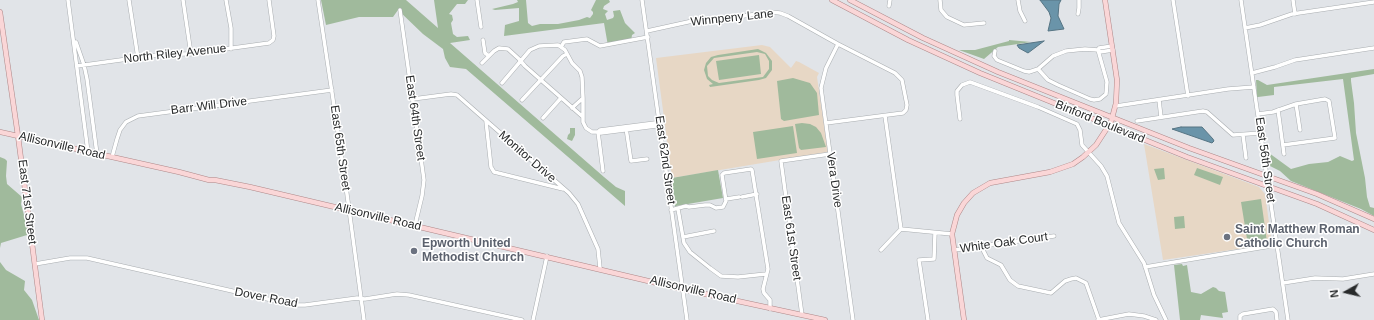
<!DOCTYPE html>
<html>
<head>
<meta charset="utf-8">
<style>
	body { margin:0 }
	#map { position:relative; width:1374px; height:320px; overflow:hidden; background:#e1e4e8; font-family:Helvetica,sans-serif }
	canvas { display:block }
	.north { position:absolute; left:1326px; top:272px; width:40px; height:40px; -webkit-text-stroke:3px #fff; paint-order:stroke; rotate:262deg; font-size:11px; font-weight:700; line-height:16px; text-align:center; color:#282a2b }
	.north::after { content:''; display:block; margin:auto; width:14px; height:18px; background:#282a2b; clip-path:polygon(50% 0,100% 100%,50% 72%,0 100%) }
</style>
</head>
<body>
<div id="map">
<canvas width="1374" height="320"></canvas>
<div class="north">N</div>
</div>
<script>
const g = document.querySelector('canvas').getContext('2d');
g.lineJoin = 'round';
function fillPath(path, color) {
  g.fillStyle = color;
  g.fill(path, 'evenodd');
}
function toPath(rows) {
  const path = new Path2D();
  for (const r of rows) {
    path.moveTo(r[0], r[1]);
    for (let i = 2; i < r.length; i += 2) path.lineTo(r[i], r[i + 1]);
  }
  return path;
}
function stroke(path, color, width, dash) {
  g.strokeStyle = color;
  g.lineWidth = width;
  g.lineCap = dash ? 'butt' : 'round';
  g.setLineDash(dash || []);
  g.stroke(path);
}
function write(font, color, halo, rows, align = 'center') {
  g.font = font + ' Helvetica,sans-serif';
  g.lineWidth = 3;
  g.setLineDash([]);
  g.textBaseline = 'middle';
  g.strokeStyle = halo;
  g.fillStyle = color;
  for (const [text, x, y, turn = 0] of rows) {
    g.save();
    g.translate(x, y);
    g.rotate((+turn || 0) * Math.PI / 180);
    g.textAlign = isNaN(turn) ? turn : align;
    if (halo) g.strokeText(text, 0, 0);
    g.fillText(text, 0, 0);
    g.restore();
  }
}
fillPath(toPath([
	[762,45,770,47,791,68,796,61,799,62,819,73,817,77,828,152,672,178,656,58],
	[1144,144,1259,187,1265,194,1272,244,1163,260]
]), '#e7d7c5');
fillPath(toPath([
	[321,0,406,0,438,28,434,0,468,0,465,4,457,4,449,14,452,15,453,20,451,23,453,34,457,37,468,36,470,40,450,43,604,177,616,187,625,191,625,206,466,69,450,67,445,58,443,49,423,34,398,10,393,17,359,17,326,25],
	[517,0,526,0,528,23,532,26,540,24,558,24,579,20,587,17,590,18,593,14,593,12,591,10,596,0,609,0,610,2,604,6,603,9,608,11,605,14,607,20,613,18,614,16,613,11,620,10,625,23,635,33,632,35,631,42,608,46,604,23,504,36,505,25,519,21,519,8,495,10,492,9,513,4,518,2],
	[1009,40,1031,42,998,47,984,59,959,50,975,50,1009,41],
	[758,49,766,53,772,61,772,70,766,78,759,80,710,87,709,85,713,84,707,79,704,70,706,63,711,57,718,55],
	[757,52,765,54,769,61,769,69,763,77,719,83,712,80,708,76,707,66,714,58],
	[759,55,761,74,719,80,716,61],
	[1374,69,1374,74,1351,78,1351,81,1354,103,1356,133,1365,178,1367,197,1370,207,1374,208,1374,216,1361,209,1291,181,1280,171,1268,165,1265,155,1269,153,1291,169,1309,164,1328,162,1340,156,1352,161,1354,160,1343,79,1274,87,1274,95,1258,97,1257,97,1256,80,1258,80,1267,85],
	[793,78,810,83,817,93,819,115,784,121,781,119,777,81],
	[802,123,810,124,816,127,821,133,826,147,801,150,799,148,795,124],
	[793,126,797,153,757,159,753,132],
	[570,128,575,128,575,135,572,141,567,139,568,135,570,133],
	[0,157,5,159,7,161,6,176,7,184,22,197,21,204,28,230,27,235,1,243,0,248],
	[1164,168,1165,179,1158,180,1154,169],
	[1197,168,1223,177,1220,185,1194,175],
	[718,170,723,198,676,206,675,207,672,178],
	[1261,199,1267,242,1248,245,1241,202],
	[1184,216,1185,228,1175,229,1174,217],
	[0,262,6,270,25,281,24,290,32,300,39,320,0,320],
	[1182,264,1183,266,1187,265,1191,292,1201,294,1213,287,1216,288,1219,291,1225,292,1228,312,1222,313,1223,318,1201,315,1200,320,1180,320,1174,265]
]), '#a0ba9c');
const water = toPath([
	[1040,0,1061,0,1059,4,1058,16,1064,29,1048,31,1051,18,1049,12,1040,0],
	[1044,41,1028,53,1019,48,1017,45,1044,41],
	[1181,127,1202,127,1213,139,1214,141,1212,143,1172,129,1181,127]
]);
fillPath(water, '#6a94a9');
stroke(water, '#567483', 1);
const minor = toPath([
	[68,0,88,152],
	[129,0,138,58],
	[183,0,191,54],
	[226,0,231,28,231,49],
	[318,0,344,172,364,320],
	[477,0,481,27],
	[642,0,687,320],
	[940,0,941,10,947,17,964,25,984,23],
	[1018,0,1020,11,1025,21],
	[1173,0,1188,96],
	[1241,0,1288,320],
	[1293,0,1295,14],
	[889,6,890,0],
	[400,10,424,180,422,196,415,225],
	[1078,14,1079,8,1079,0],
	[1245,28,1260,25,1292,14,1374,2],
	[647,31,697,20,730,18,771,12,780,13,788,16,838,44,895,73,902,80,907,105,906,110,903,113,826,123],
	[483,40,485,53,489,56],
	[76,42,84,65,87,79,97,154],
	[838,44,826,68,821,88,853,320],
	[561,47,564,42,587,39,600,46,648,37],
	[1098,50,1099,48,1112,46],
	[995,51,994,56,997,60,1024,71,1029,72,1038,69,1053,56,1066,51,1085,49,1098,50,1100,52,1113,50],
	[482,63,494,51,499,48,508,49,519,59,525,66,583,117,583,122,586,128,592,132,598,132,603,171],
	[77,66,164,54,189,54,269,43,273,40,274,36,269,0],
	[1038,69,1048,80,1058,85,1090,99,1094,100,1100,99,1106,94,1107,82,1098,50],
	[1252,73,1275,67,1295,60,1374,48],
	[502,83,530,50,539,46,558,45,565,50,572,63,580,71,582,77,583,98,572,108],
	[583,98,583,117],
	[413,99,451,94,457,95,569,193,578,204,598,249,600,268],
	[522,100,563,56,567,54],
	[1159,100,1161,117],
	[1296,104,1300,130],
	[1116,106,1228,89,1254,87],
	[1278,110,1284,154],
	[1258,114,1273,112,1296,104,1325,99,1329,101,1335,138,1283,145],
	[885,116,901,229],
	[543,118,561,98],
	[960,119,957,95,957,91,962,85,970,82,1038,107,1077,124,1080,130,1082,145,1101,166,1107,176,1119,223,1144,263,1154,295,1166,320],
	[486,121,491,167,494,172,563,189],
	[1137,121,1203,111,1207,112,1233,135,1261,133],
	[655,123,660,124,656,126,601,133,598,132,600,130,655,123],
	[626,128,631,161,647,159],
	[1243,135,1246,158],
	[112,157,117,139,120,130,126,122,138,116,332,90],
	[742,197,757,194],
	[726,199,739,197],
	[678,209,684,243,690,252,710,268,721,276,738,277,766,274],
	[671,210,686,206,689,207,705,205,710,205,716,208,723,207,726,201,722,175,724,173,751,169,752,170,768,269,763,289,764,293,770,300,770,309],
	[901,229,952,234],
	[683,237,714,231],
	[981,246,987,258,1001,265,1010,280,1018,286,1051,293,1065,281,1071,279,1076,278,1086,283,1099,320],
	[881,250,901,229],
	[954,250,1054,236],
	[35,264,70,258,87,258,294,305,305,305,357,298,365,299,397,294,409,295,522,320],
	[1145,267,1277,245],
	[1283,283,1315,278,1343,279,1374,274],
	[802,315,781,161,830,154],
	[533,320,547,256],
	[928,320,919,260,934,259,935,233],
	[1098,320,1129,314,1144,316,1156,320],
	[1240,320,1240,316,1243,314,1273,309,1276,312,1277,320]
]);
const major = toPath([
	[832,0,908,40,980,73,1187,157,1317,204,1374,230],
	[850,0,923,38,998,72,1189,148,1317,194,1374,219],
	[0,12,18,136,42,320],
	[0,132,179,172,209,180,215,180,250,187,682,289,825,320],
	[964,320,952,234,957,215,964,203,973,193,990,183,1050,172,1073,164,1083,157,1096,145,1111,122,1116,103,1117,80,1105,0]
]);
stroke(minor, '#a9adb0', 4.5);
stroke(major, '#ae8889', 5.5);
stroke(minor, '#fff', 3.5);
stroke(major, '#fad6d7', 4.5);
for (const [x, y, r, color] of [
	[1227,237,4,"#6b7280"],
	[414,251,4,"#6b7280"]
]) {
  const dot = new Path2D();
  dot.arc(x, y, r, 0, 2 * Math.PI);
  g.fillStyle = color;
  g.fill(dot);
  stroke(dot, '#fff', 1.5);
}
write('12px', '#282a2b', '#fff', [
	["Winnpeny Lane",732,18,-6],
	["North Riley Avenue",175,54,-6],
	["Barr Will Drive",209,106,-7],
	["East 64th Street",415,118,82],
	["Binford Boulevard",1100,122,22],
	["Allisonville Road",62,146,13],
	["East 65th Street",340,148,82],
	["Monitor Drive",527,157,41],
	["East 62nd Street",665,160,82],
	["East 56th Street",1265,160,82],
	["Vera Drive",834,180,82],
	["East 71st Street",27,202,83],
	["Allisonville Road",378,217,13],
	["East 61st Street",791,238,82],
	["White Oak Court",1004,243,-8],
	["Allisonville Road",693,290,13],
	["Dover Road",266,298,11]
]);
write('bold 12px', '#5b616d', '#fff', [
	["Saint Matthew Roman",1235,230],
	["Catholic Church",1235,244],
	["Epworth United",422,244],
	["Methodist Church",422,258]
], 'left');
</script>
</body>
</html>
